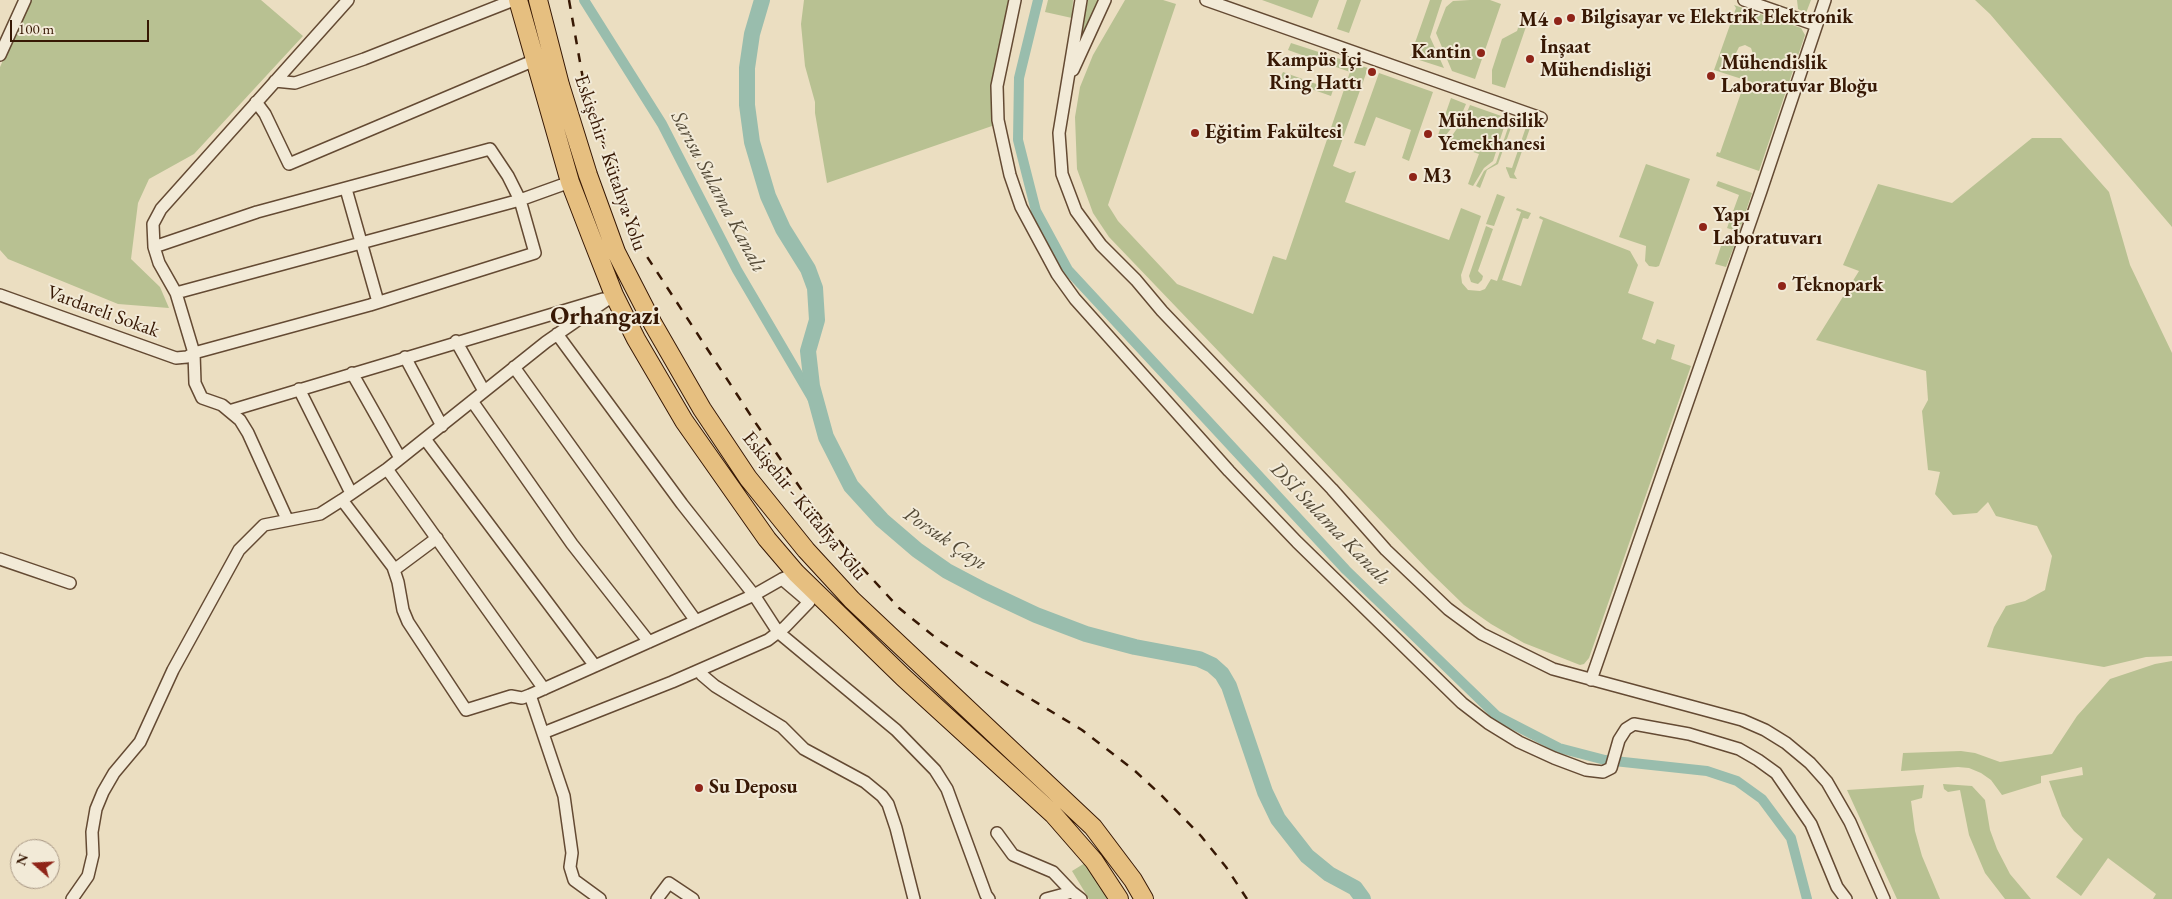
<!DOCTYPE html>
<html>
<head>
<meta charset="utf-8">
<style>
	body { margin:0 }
	#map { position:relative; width:2172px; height:899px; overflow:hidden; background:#ebdec1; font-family:"EB Garamond",serif }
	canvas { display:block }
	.north { position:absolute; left:10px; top:839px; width:50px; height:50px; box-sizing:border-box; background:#f2ead7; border:1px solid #a79683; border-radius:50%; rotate:289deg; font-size:14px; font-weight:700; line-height:20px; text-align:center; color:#371804 }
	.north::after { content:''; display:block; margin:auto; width:18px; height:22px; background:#8f2418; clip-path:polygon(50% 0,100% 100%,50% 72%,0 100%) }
	.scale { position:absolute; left:10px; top:20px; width:139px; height:22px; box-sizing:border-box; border:2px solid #371804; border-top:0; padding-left:6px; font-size:15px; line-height:18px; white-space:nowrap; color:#371804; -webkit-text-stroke:4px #f2ead7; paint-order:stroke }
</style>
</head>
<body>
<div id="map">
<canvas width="2172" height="899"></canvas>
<div class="north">N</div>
<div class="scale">100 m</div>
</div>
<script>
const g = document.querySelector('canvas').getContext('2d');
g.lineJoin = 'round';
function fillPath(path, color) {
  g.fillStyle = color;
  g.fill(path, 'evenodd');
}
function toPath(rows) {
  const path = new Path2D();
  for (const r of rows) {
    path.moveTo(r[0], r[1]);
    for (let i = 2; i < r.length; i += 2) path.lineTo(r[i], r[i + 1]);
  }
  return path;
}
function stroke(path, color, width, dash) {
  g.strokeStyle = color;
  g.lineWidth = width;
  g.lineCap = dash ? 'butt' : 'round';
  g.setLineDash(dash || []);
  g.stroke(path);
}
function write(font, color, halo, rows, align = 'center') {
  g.font = font + ' "EB Garamond",serif';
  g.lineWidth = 4;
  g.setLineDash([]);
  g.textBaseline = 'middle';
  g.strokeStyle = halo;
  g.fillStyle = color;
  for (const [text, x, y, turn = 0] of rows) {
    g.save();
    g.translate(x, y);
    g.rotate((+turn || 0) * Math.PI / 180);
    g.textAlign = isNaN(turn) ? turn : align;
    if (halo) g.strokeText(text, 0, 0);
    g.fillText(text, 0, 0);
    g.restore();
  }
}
fillPath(toPath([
	[30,0,261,0,303,36,194,154,149,179,138,203,131,259,160,287,169,308,118,304,8,259,0,250,0,67],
	[804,0,1012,0,992,101,992,126,827,183,815,113,815,102,805,66,801,24],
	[1048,0,1073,0,1072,18,1045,12],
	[1088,0,1100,0,1078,47],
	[1125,0,1163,0,1176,4,1108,205,1118,221,1177,284,1253,314,1273,256,1286,260,1350,72,1288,50,1291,43,1368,68,1333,166,1350,173,1356,171,1345,202,1449,240,1461,208,1481,216,1461,275,1462,283,1468,290,1480,291,1485,289,1491,279,1497,281,1521,212,1516,210,1517,208,1531,213,1528,219,1523,218,1502,280,1521,286,1543,220,1539,218,1540,216,1630,251,1638,265,1628,293,1654,302,1642,339,1655,344,1657,339,1675,345,1671,359,1691,366,1589,658,1584,664,1580,665,1524,643,1491,624,1464,605,1430,572,1109,237,1093,213,1077,169,1075,117,1080,87,1093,55],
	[1262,0,1319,0,1312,18],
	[1347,0,1361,0,1349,33,1337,29],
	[1430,0,1442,0,1430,37,1444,68,1410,57],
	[1470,0,1490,0,1501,4,1475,79,1452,71,1436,33,1446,7,1453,1],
	[1797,0,1811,0,1806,13,1798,9],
	[1975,0,2172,0,2172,227,1990,14],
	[1734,5,1801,28,1805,35,1759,171,1716,156,1717,152,1720,153,1742,90,1747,92,1749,84,1745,82,1745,80,1714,70,1736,8],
	[1745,45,1751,48,1753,54,1752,60,1744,64,1738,63,1735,55,1739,47],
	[1522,16,1529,18,1505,88,1492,84,1492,70,1502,39,1517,31],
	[1283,72,1333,90,1331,96,1280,78],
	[1379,73,1433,92,1409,161,1402,158,1411,130,1376,117,1365,146,1354,143],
	[1451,98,1466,104,1461,116,1442,140,1437,138],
	[1470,105,1507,118,1493,161,1484,168,1473,186,1468,184,1479,154,1447,143,1465,117],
	[1511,119,1535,128,1530,128,1514,174,1517,179,1510,178,1506,168,1506,167,1512,168,1526,127,1513,122,1498,164,1487,170,1480,188,1476,186,1484,171,1496,163],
	[2032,138,2061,138,2109,192,2130,265,2172,353,2172,656,2146,657,2104,667,1987,647,1994,627,2006,606,2025,601,2045,590,2052,556,2037,526,1996,516,1988,502,1977,513,1953,515,1935,494,1940,472,1928,470,1922,411,1928,400,1926,371,1816,340,1859,271,1843,265,1878,184,1952,203],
	[1646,164,1690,179,1659,266,1656,267,1649,266,1645,261,1646,246,1619,237],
	[1718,181,1752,193,1739,232,1727,228,1739,195,1716,186],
	[1497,194,1505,197,1494,226,1486,224],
	[1486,226,1493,229,1478,271,1483,276,1482,280,1478,284,1474,283,1471,282,1469,276],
	[1723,240,1735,244,1726,267,1715,264],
	[2172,661,2172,899,2153,899,2156,894,2108,858,2081,896,2056,877,2083,839,2074,831,2062,816,2049,781,2083,775,2082,767,2041,776,2041,783,2002,795,1991,780,1981,773,1969,768,1958,767,1901,771,1903,753,1961,751,1975,753,2000,762,2052,754,2077,716,2110,679,2155,664],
	[1943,784,1972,786,1985,800,1990,830,1997,849,2010,874,2031,899,2005,899,1985,873,1969,835,1960,790,1948,792,1944,789],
	[1924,785,1922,798,1911,801,1915,831,1922,856,1940,899,1897,899,1847,790],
	[1085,863,1101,884,1107,899,1089,899,1072,871]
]), '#b8c192');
stroke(toPath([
	[584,0,662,124,737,270,815,403],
	[1038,0,1019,78,1018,140,1036,211,1068,270,1346,570,1497,716,1559,748,1605,760,1707,771,1737,781,1762,799,1791,838,1807,899]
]), '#99bdad', 10);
stroke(toPath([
	[762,0,752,34,747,68,747,105,752,142,768,196,783,229,808,269,815,288,817,320,808,351,812,386,826,437,851,486,882,520,917,550,947,571,985,591,1036,615,1086,634,1135,647,1199,659,1212,665,1222,674,1229,686,1265,792,1278,819,1307,856,1329,874,1355,888,1363,899]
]), '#99bdad', 16);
const minor = toPath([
	[1015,0,997,86,998,120,1010,175,1021,207,1057,274,1075,299,1229,471,1297,542,1462,703,1488,723,1519,742,1554,758,1586,770,1603,772,1611,768,1619,740,1626,729,1634,724,1689,734,1739,749,1758,760,1776,773,1811,824,1837,887,1846,899],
	[1081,0,1059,133,1062,174,1076,211,1101,245,1136,280,1162,311,1332,489,1386,550,1448,609,1482,634,1553,669,1742,720,1765,730,1786,743,1810,763,1827,782,1850,822,1884,899],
	[1206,0,1541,118],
	[1744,0,1816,25],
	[0,55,25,0],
	[1073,70,1105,0],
	[275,81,295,83,364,59,514,0],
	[256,102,265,114,289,164,535,60],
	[346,189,378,302],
	[154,247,153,224,161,209,348,0],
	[0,295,176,358,187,357,194,353,370,305,535,253,520,200,176,293],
	[557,334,682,504,754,595,778,632,896,730,935,770,947,789,986,895,989,899],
	[456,341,484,391],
	[405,357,442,426],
	[514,367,696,621],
	[352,373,400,458],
	[299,389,351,493],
	[472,401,572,544,649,642],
	[229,411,603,299],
	[425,439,595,666],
	[387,469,544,689],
	[342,500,393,567,398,582,403,610,408,622,466,710,511,696,522,698,530,695,754,595,782,579,796,573],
	[287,519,248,433,240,420,222,405,202,398,195,383,194,353,176,293,159,263,154,247,257,212,490,149,508,176,520,200,570,182],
	[0,559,70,583],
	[394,570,437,538],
	[700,670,702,675,715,686,782,727,804,749,865,782,882,796,888,804,896,828,914,899],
	[1591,680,1761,191,1825,0],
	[530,695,564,796,572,853,570,867,574,880,600,899],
	[543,733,672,682,768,640,785,627,809,602,782,579],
	[997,833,1013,855,1053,872,1072,892],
	[72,899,88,876,93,855,92,832,96,809,103,792,114,773,140,742,173,670,239,550,264,525,320,514,342,500,387,469,546,342,614,295],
	[657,899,669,883,693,899],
	[1046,899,1072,892,1081,899]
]);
const highway = toPath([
	[518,0,570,182,592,239,614,295,636,339,684,421,767,539,796,573,903,677,1053,814,1094,861,1119,899],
	[538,0,560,85,588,175,616,252,653,324,702,409,748,478,806,550,852,600,1093,827,1133,880,1144,899]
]);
stroke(minor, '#644a33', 14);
stroke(highway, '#371804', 20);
stroke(minor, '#f2ead7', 11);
stroke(highway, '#e6bf80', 18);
stroke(toPath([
	[569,0,583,79,623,205,642,249,755,422,823,521,854,559,899,608,941,642,986,672,1082,730,1134,770,1161,795,1201,836,1226,867,1247,899]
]), '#371804', 2.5, [9, 9]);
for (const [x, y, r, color] of [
	[1571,18,5,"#8f2418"],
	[1558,21,5,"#8f2418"],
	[1481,53,5,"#8f2418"],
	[1530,59,5,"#8f2418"],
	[1372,72,5,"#8f2418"],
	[1711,76,5,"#8f2418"],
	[1195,133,5,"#8f2418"],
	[1428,134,5,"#8f2418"],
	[1413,177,5,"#8f2418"],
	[1703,227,5,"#8f2418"],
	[1782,286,5,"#8f2418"],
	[699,788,5,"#8f2418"]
]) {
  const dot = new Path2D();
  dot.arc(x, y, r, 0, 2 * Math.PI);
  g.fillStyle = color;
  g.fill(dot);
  stroke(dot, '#f2ead7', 2);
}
write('bold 20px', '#371804', '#f2ead7', [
	["Bilgisayar ve Elektrik Elektronik",1581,18],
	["M4",1548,21,"right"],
	["İnşaat",1540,48],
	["Mühendisliği",1540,71],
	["Kantin",1471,53,"right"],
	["Kampüs İçi",1362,61,"right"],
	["Ring Hattı",1362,84,"right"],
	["Mühendislik",1721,64],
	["Laboratuvar Bloğu",1721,87],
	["Mühendsilik",1438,122],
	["Yemekhanesi",1438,145],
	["Eğitim Fakültesi",1205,133],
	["M3",1423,177],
	["Yapı",1713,216],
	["Laboratuvarı",1713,239],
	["Teknopark",1792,286],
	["Su Deposu",709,788]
], 'left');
write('20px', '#371804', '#f2ead7', [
	["Eskişehir - Kütahya Yolu",610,163,71],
	["Vardareli Sokak",103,312,20],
	["Eskişehir - Kütahya Yolu",804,506,51]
]);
write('italic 21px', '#544a37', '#f2ead7', [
	["Sarısu Sulama Kanalı",718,192,62],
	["DSİ Sulama Kanalı",1330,524,46],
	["Porsuk Çayı",945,539,34]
]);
write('bold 25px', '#371804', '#f2ead7', [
	["Orhangazi",605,317]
]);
</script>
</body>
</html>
